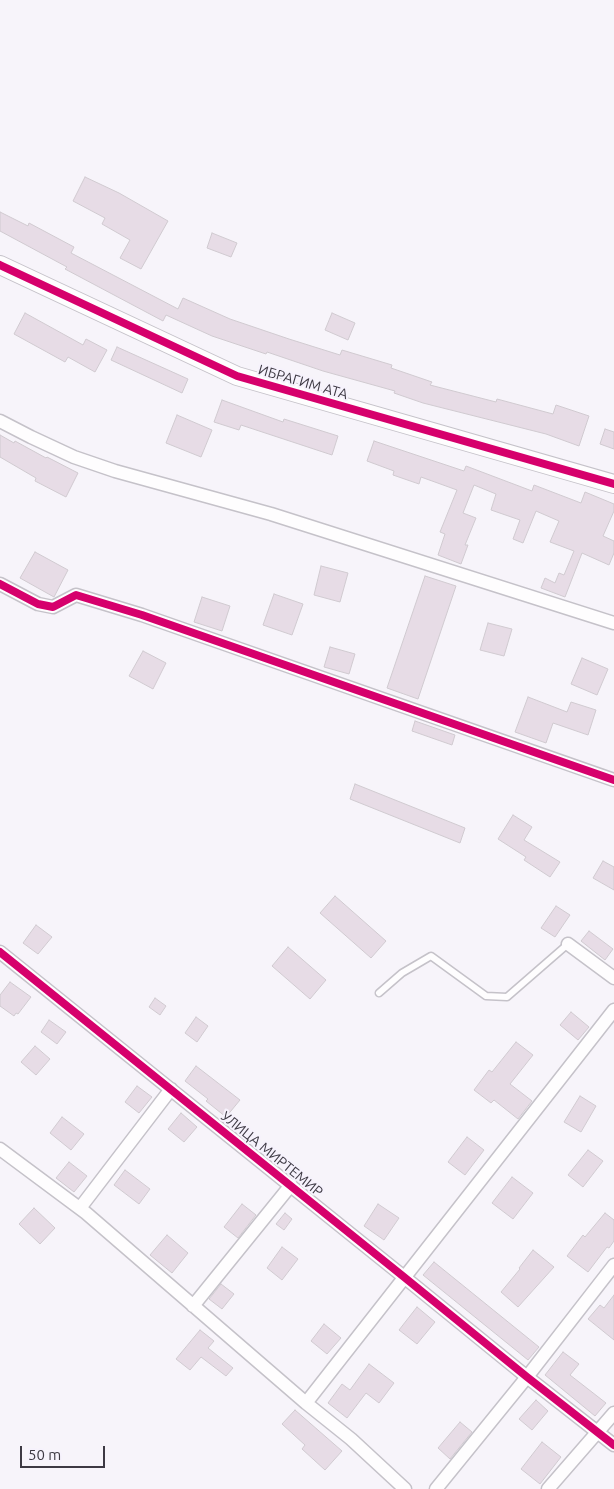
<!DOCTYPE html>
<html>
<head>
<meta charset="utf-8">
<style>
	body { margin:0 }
	#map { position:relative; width:614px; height:1489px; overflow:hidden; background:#f7f4fa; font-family:Ubuntu,sans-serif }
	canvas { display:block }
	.scale { position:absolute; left:20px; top:1446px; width:85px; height:22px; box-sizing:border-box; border:2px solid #3d3943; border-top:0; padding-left:6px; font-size:15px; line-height:18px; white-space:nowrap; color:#3d3943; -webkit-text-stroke:4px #f6f2fc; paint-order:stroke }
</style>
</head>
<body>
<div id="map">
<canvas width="614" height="1489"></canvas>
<div class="scale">50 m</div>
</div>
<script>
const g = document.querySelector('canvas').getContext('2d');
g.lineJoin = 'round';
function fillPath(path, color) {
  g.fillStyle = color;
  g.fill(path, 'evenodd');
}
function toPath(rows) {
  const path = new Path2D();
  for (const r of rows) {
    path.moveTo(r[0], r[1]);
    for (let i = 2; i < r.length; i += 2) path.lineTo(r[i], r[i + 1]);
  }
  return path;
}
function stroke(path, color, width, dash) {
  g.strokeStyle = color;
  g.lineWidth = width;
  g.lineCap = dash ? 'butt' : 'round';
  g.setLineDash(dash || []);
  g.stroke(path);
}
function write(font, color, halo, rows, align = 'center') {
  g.font = font + ' Ubuntu,sans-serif';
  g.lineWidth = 4;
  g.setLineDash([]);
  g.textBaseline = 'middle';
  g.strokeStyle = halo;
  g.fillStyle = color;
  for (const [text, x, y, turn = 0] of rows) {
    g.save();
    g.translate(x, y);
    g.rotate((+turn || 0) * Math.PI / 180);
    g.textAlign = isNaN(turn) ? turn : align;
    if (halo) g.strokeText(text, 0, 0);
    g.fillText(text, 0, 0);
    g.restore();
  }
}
const building = toPath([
	[85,177,119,193,168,221,141,269,120,258,130,240,102,224,105,218,73,201,85,177],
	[0,212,28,226,29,223,74,247,71,253,178,309,183,298,230,319,289,339,340,355,342,350,392,365,391,368,432,382,430,385,496,402,497,399,553,414,556,405,589,416,579,446,546,434,423,403,394,393,395,391,323,371,267,352,266,354,212,336,166,315,163,321,65,269,67,267,0,231,0,212],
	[212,233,237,243,231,257,207,248,212,233],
	[25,313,83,345,86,339,107,350,95,372,68,357,65,362,14,334,25,313],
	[332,313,355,323,348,340,325,330,332,313],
	[117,347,188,379,182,393,111,360,117,347],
	[222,400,283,422,284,419,338,436,332,455,241,425,239,430,214,422,222,400],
	[177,415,212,430,201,457,166,443,177,415],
	[605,429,614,432,614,449,600,444,605,429],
	[0,435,14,443,15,441,46,458,47,457,78,473,66,497,35,481,36,478,0,457,0,435],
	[374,441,464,471,466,466,532,491,534,485,581,503,585,492,614,504,614,511,603,536,614,541,614,553,609,565,582,553,565,597,541,588,545,578,555,583,559,573,564,575,574,551,550,542,559,521,536,511,523,543,513,539,520,520,491,510,496,494,474,485,463,513,476,518,465,545,468,545,461,564,438,555,445,534,440,532,457,490,421,477,419,484,393,475,394,471,367,461,374,441],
	[35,552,68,570,54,597,20,578,35,552],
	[321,566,348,573,340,602,314,595,321,566],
	[425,576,456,586,418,699,387,688,425,576],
	[274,594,303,604,292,635,263,625,274,594],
	[202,597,230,606,222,631,194,622,202,597],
	[488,623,512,629,504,656,480,650,488,623],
	[330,647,355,654,349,674,324,667,330,647],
	[143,651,166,663,153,689,129,676,143,651],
	[582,658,608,669,597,695,571,684,582,658],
	[528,697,567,712,571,702,596,710,588,735,553,723,546,743,515,732,528,697],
	[415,721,455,735,452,745,412,731,415,721],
	[355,784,465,828,460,843,350,799,355,784],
	[513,815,532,827,524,840,560,862,550,877,524,860,526,857,498,839,513,815],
	[603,861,614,867,614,890,593,878,603,861],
	[335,896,386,941,371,958,320,913,335,896],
	[556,906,570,915,555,937,541,928,556,906],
	[36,925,52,937,38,954,23,943,36,925],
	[589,931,613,949,605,960,581,941,589,931],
	[288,947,326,980,310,999,272,966,288,947],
	[10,982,31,997,18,1014,16,1013,14,1016,0,1006,0,995,10,982],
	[155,998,166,1006,160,1015,149,1007,155,998],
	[571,1012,589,1027,578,1040,560,1025,571,1012],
	[196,1017,208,1026,197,1042,185,1033,196,1017],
	[49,1020,66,1032,57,1044,41,1032,49,1020],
	[516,1042,533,1055,510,1084,532,1101,518,1119,494,1100,491,1103,474,1090,489,1070,492,1072,516,1042],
	[35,1046,50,1059,36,1075,21,1062,35,1046],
	[196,1066,240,1100,226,1117,206,1101,208,1099,185,1081,196,1066],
	[137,1086,152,1097,139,1113,125,1102,137,1086],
	[580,1096,596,1106,581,1132,564,1122,580,1096],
	[181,1113,197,1127,184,1142,168,1129,181,1113],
	[62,1117,84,1134,71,1150,50,1133,62,1117],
	[467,1137,484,1150,465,1175,448,1162,467,1137],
	[588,1150,603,1161,583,1187,568,1175,588,1150],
	[69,1162,87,1176,74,1192,56,1178,69,1162],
	[125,1170,150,1189,139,1204,114,1185,125,1170],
	[512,1177,533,1193,513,1219,492,1203,512,1177],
	[242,1204,256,1215,238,1238,224,1227,242,1204],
	[378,1204,399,1218,384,1240,364,1226,378,1204],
	[34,1208,55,1228,40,1244,19,1224,34,1208],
	[285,1213,292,1219,284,1230,276,1224,285,1213],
	[605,1213,614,1220,614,1241,609,1248,607,1247,588,1272,567,1256,583,1235,585,1237,605,1213],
	[167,1235,188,1253,172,1273,150,1255,167,1235],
	[282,1247,298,1259,282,1280,267,1268,282,1247],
	[533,1250,554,1267,518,1307,501,1292,520,1269,519,1268,533,1250],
	[434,1262,539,1347,528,1360,423,1275,434,1262],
	[221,1284,234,1294,222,1309,209,1299,221,1284],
	[614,1295,614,1340,588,1319,600,1305,604,1308,614,1295],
	[417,1307,435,1322,417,1344,399,1330,417,1307],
	[324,1324,341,1338,327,1354,311,1341,324,1324],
	[200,1330,214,1341,208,1348,233,1368,226,1376,201,1357,190,1370,176,1359,200,1330],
	[563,1352,579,1364,570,1375,606,1403,595,1416,545,1375,563,1352],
	[369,1364,394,1383,379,1403,366,1393,347,1418,328,1403,342,1384,350,1390,369,1364],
	[536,1400,548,1411,532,1430,519,1419,536,1400],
	[295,1410,342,1451,325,1470,302,1449,305,1445,282,1424,295,1410],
	[460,1422,472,1432,450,1459,438,1448,460,1422],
	[542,1442,561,1457,540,1484,521,1469,542,1442]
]);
fillPath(building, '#e7dce6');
stroke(building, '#d0cad0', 1);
const lane = toPath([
	[379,993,402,973,431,956,486,996,507,997,568,944]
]);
const street = toPath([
	[0,421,31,437,74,457,115,471,271,514,614,623],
	[0,584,38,604,53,607,76,595,142,615,614,780],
	[568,944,614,978],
	[0,952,404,1277,527,1377,614,1445],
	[0,1149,86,1213,306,1403,351,1439,405,1489],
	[80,1208,171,1089],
	[193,1306,291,1185],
	[306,1403,614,1010],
	[436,1489,527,1377,614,1265],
	[548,1489,614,1413]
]);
const secondary = toPath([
	[0,265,237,376,614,484]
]);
stroke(lane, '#c5c2c9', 9);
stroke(street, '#c5c2c9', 15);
stroke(secondary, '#c5c2c9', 20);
stroke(lane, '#fefdfe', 6);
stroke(street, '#fefdfe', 12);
stroke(secondary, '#fefdfe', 18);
stroke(toPath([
	[0,265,237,376,614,484],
	[0,584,38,604,53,607,76,595,142,615,614,780],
	[0,952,404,1277,527,1377,614,1445]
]), '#d6006c', 8);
write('14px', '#3d3943', '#f6f2fc', [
	["ИБРАГИМ АТА",303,382,16],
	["УЛИЦА МИРТЕМИР",272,1154,39]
]);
</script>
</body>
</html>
